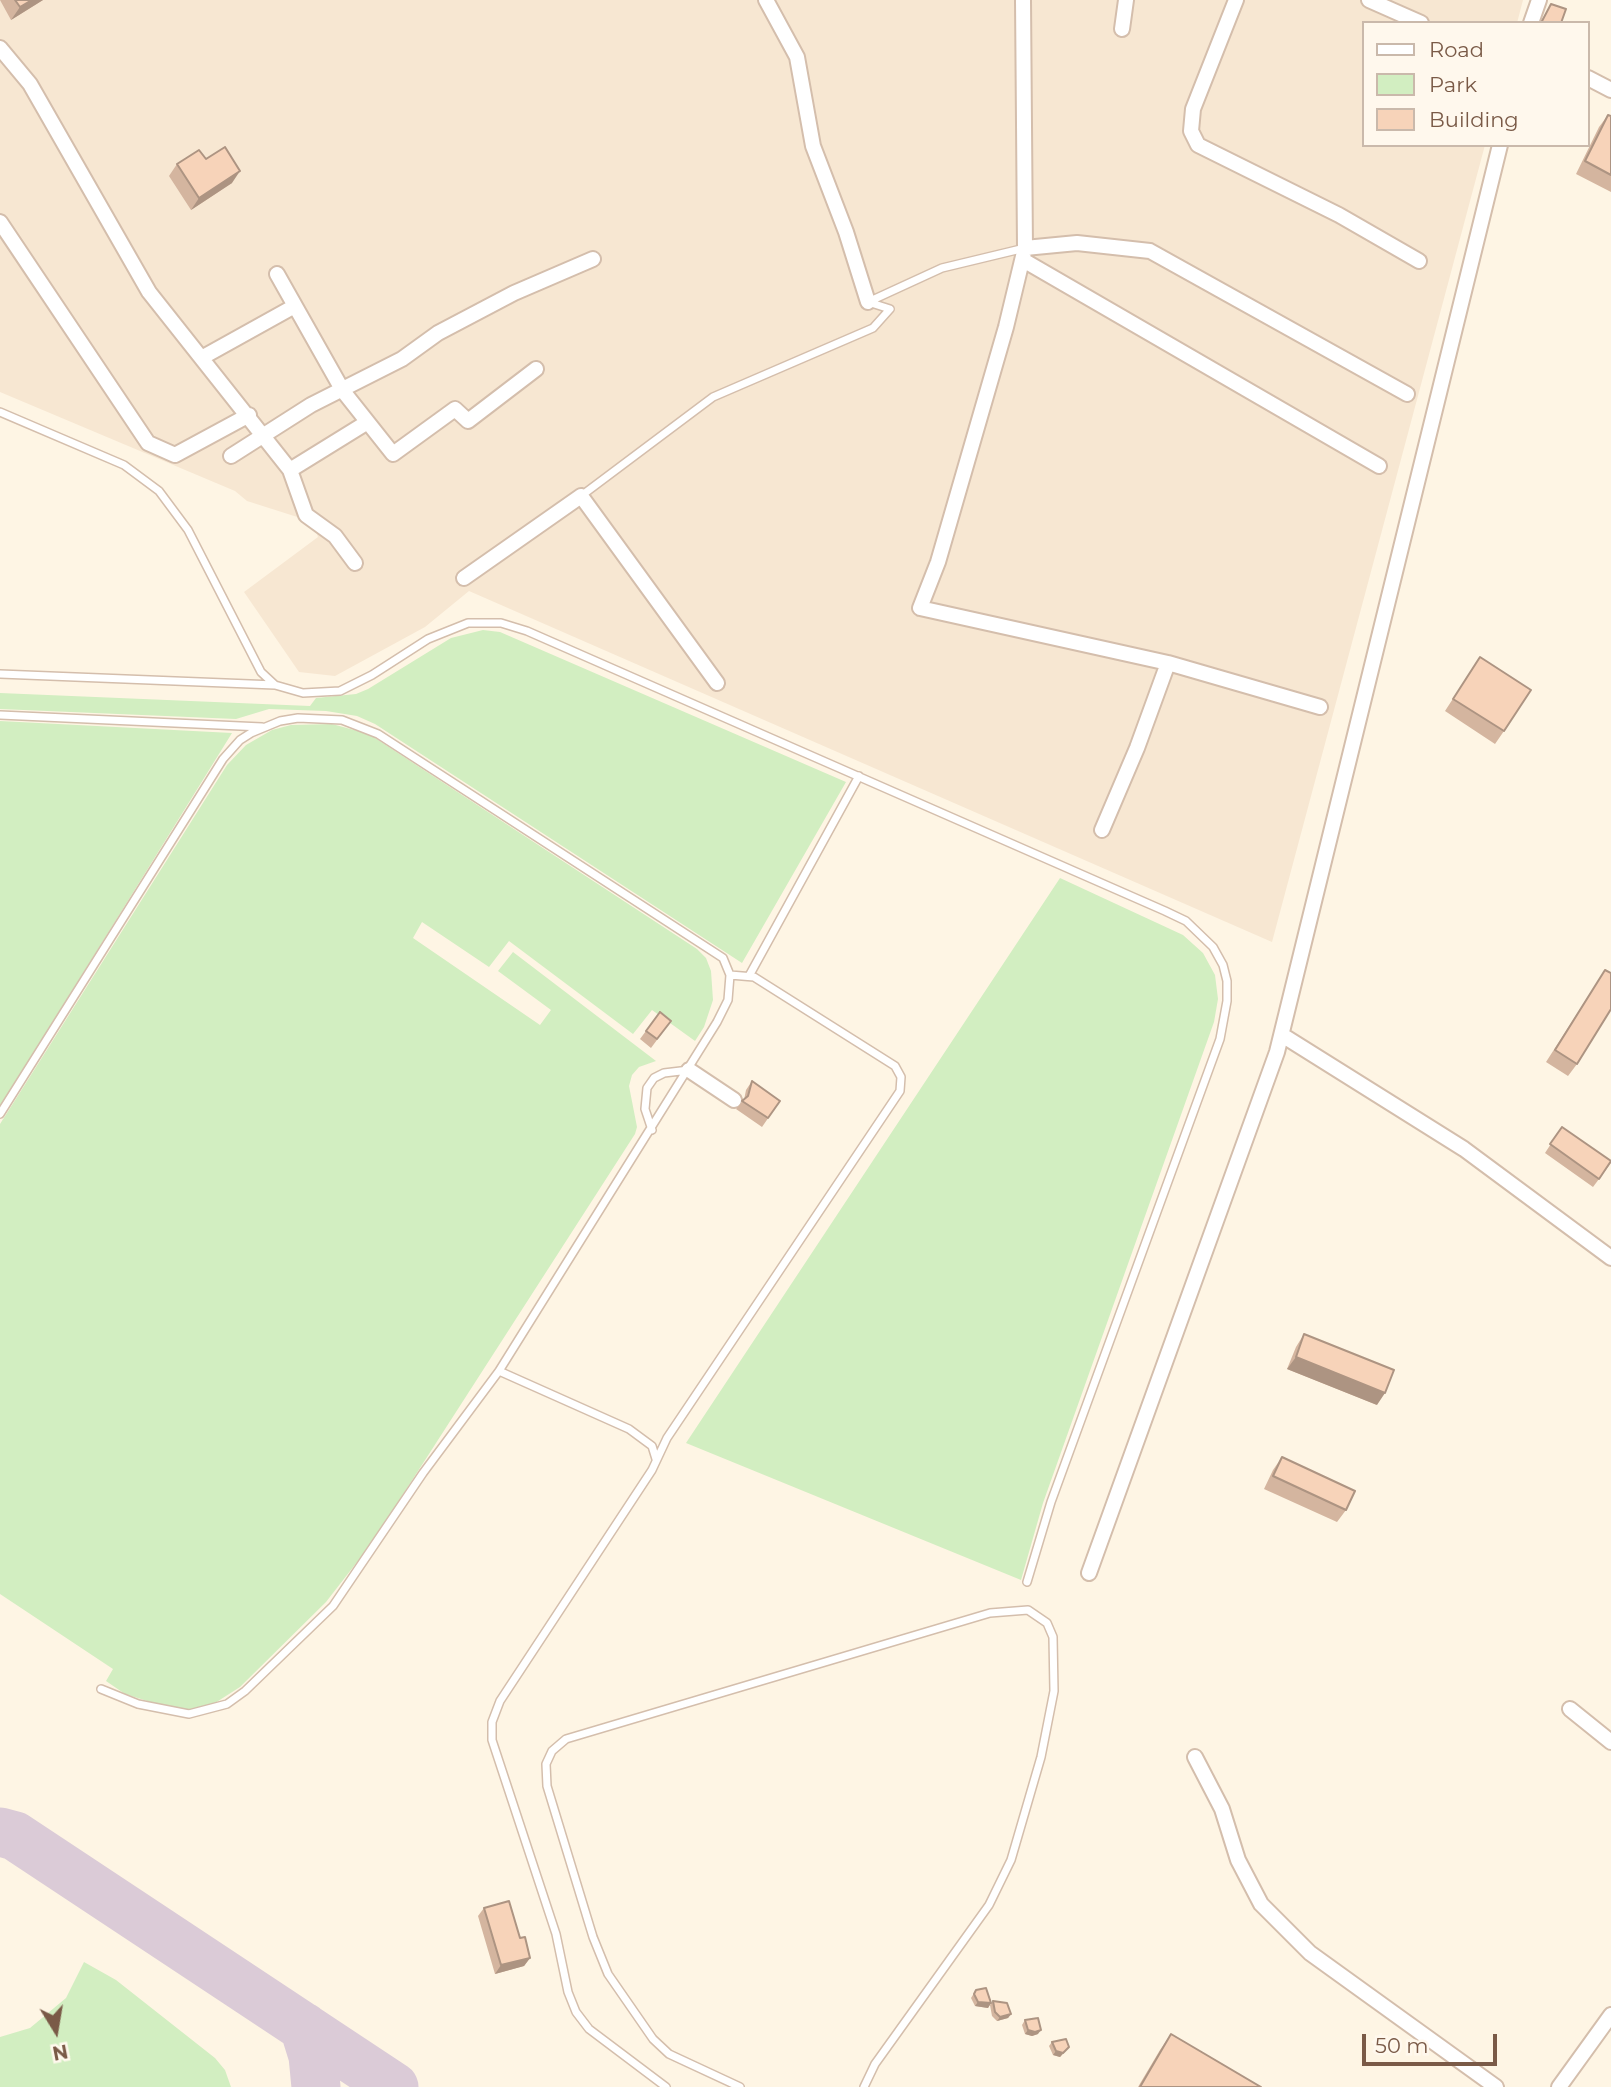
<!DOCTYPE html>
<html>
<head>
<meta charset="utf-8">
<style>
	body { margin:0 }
	#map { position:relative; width:1611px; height:2087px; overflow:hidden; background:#fef5e4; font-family:Montserrat,sans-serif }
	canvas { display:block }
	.legend { position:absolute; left:1362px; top:21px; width:228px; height:126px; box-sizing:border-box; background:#fff8ed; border:2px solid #cab9ab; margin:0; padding:9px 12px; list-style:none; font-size:21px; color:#7a5a47 }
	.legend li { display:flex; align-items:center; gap:14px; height:35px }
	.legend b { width:35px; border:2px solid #cab9ab }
	.north { position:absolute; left:21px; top:1996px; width:70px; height:70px; -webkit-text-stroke:5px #fff8ed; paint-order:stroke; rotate:169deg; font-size:19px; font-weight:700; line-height:28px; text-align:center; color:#7a5a47 }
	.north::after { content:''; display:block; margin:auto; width:24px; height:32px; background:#7a5a47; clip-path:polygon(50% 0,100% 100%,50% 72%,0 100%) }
	.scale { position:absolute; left:1362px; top:2034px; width:135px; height:32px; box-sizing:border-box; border:4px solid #7a5a47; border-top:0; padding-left:9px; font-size:21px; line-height:24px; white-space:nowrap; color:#7a5a47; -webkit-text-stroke:5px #fff8ed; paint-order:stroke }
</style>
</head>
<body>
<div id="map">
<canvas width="1611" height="2087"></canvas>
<ul class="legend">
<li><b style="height:9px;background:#fff"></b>Road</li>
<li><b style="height:19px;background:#d2eec1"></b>Park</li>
<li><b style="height:19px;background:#f7d3b9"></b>Building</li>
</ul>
<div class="north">N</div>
<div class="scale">50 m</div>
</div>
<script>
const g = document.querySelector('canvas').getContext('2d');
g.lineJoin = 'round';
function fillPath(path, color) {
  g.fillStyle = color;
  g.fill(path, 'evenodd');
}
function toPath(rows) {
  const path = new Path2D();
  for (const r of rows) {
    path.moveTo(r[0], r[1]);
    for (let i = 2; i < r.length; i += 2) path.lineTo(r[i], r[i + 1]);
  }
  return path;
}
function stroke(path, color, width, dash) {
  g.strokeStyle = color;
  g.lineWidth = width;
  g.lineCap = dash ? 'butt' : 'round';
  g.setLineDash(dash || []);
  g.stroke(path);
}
fillPath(toPath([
	[0,0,1523,0,1517,23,1364,23,1364,145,1485,145,1272,942,469,591,425,627,335,676,299,672,244,592,318,537,313,522,247,501,235,491,0,392]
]), '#f7e7d2');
fillPath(toPath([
	[483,630,500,632,846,782,742,963,375,724,357,716,326,711,269,709,236,719,0,709,0,693,310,706,316,698,356,694,368,689,451,638],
	[0,721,232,733,0,1107],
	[332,724,369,734,697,949,706,958,711,971,713,1000,704,1027,695,1041,652,1010,633,1034,509,941,489,967,422,922,413,938,540,1025,551,1010,498,971,513,952,656,1061,639,1067,632,1075,629,1086,637,1127,635,1134,371,1544,326,1602,240,1687,215,1703,195,1709,173,1709,125,1694,106,1681,113,1669,0,1594,0,1124,227,765,246,745,272,730,291,725],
	[1060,878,1183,935,1203,953,1215,975,1218,999,1214,1022,1043,1503,1021,1580,686,1443],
	[84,1962,116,1980,215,2058,225,2070,231,2087,0,2087,0,2037,30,2028,66,1998]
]), '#d2eec1');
stroke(toPath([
	[0,1832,15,1836,394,2087],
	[304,2027,313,2056,316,2087]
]), '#dbcbd7', 49);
const service = toPath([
	[0,412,124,465,159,491,188,530,261,672,275,685,303,693,340,691,372,675,428,639,468,623,501,623,527,631,1165,911,1186,921,1213,947,1223,965,1227,981,1227,1001,1220,1039,1051,1502,1027,1582],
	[581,496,713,397,873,328,890,309,868,302,942,268,1025,248],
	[0,674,275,685],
	[0,715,262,727],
	[749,976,859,776],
	[0,1114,223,759,240,740,251,733,280,721,298,718,342,720,378,734,723,958,730,975,754,977,895,1066,901,1077,900,1091,667,1438,652,1470,500,1701,492,1722,492,1740,556,1934,568,1992,576,2012,589,2029,666,2087],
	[652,1130,645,1109,647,1088,654,1078,664,1073,689,1070],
	[499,1371,717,1022,728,1000,730,975],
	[101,1689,138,1704,189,1714,227,1704,245,1691,333,1606,423,1473,499,1371,629,1429,652,1446,656,1459],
	[740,2087,669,2054,653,2039,608,1974,593,1937,547,1786,546,1764,552,1751,566,1739,990,1613,1028,1610,1047,1623,1053,1637,1054,1691,1041,1757,1011,1860,989,1905,875,2064,864,2087]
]);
const minor = toPath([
	[766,0,797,57,813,146,846,232,868,302],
	[1023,0,1025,248,1006,327,938,562,920,608,1168,663,1320,707],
	[1236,0,1193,109,1191,131,1198,145,1339,215,1419,261],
	[1369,0,1421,23],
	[1531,23,1539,0],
	[1122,29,1126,0],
	[0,48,30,84,149,292,290,470,306,515,335,536,355,563],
	[1588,78,1611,90],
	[0,222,148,443,175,455,249,415],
	[1025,248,1077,243,1150,251,1407,394],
	[1023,260,1379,466],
	[277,274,343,391,393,454,455,409,468,421,536,369],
	[203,357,293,307],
	[231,456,311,405,402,359,438,333,514,293,593,259],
	[290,470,366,423],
	[464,578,581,496,717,683],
	[1102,830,1137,748,1168,663],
	[1282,1035,1464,1149,1611,1258],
	[689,1070,734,1100],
	[1089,1573,1277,1052,1500,145],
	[1570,1709,1611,1742],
	[1195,1757,1222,1809,1238,1860,1261,1904,1310,1953,1496,2087],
	[1559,2087,1611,2015]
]);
stroke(service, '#d4beac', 10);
stroke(minor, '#d4beac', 18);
stroke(service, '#fff', 7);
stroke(minor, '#fff', 14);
fillPath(toPath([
	[0,0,43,0,11,20],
	[1608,115,1611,116,1611,192,1576,174,1599,127],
	[206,159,232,183,191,210,169,176,177,164],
	[1480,657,1504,731,1495,744,1445,711],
	[1605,970,1577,1064,1568,1076,1546,1062],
	[660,1012,671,1021,651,1048,640,1039],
	[752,1081,780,1101,762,1127,736,1109,744,1100,746,1090],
	[1562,1127,1611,1163,1593,1187,1545,1153],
	[1304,1334,1377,1405,1287,1369,1296,1347],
	[1282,1457,1346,1510,1337,1522,1264,1489,1273,1470],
	[484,1908,530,1958,524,1966,495,1974,478,1916],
	[976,1990,991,2003,988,2008,975,2006,971,1998],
	[993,2001,1011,2014,1008,2018,997,2021,992,2016,990,2005],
	[1025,2020,1038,2034,1032,2036,1025,2034,1022,2025],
	[1171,2034,1261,2087,1138,2087,1160,2050],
	[1052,2042,1069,2047,1060,2057,1053,2055,1049,2046]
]), '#d4b59f');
fillPath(toPath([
	[32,0,43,0,11,20,20,7],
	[240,171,232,183,191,210,199,198],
	[1296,1357,1385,1393,1377,1405,1287,1369],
	[530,1958,524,1966,495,1974,501,1965],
	[978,2002,991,2003,988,2008,975,2006],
	[1011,2014,1008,2018,997,2021,1000,2017],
	[1028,2030,1041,2030,1038,2034,1032,2036,1025,2034],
	[1069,2047,1060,2057,1053,2055,1056,2051]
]), '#ad9482');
const building = toPath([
	[15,0,32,0,20,7,15,0],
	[1551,4,1566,9,1561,23,1541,23,1551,4],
	[1608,115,1611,116,1611,175,1585,161,1608,115],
	[225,147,240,171,199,198,177,164,199,150,206,159,225,147],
	[1480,657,1531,690,1504,731,1453,699,1480,657],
	[1605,970,1611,973,1611,1009,1577,1064,1555,1050,1605,970],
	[660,1012,671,1021,657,1039,646,1031,660,1012],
	[752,1081,780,1101,768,1118,742,1101,748,1096,752,1081],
	[1562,1127,1611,1161,1599,1179,1550,1144,1562,1127],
	[1304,1334,1394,1370,1385,1393,1296,1357,1304,1334],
	[1282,1457,1355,1491,1346,1510,1273,1476,1282,1457],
	[509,1901,520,1938,525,1937,530,1958,501,1965,484,1908,509,1901],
	[986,1988,991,2003,978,2002,974,1994,976,1990,986,1988],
	[993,2001,1007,2003,1011,2014,1000,2017,995,2012,993,2001],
	[1038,2018,1041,2030,1035,2032,1028,2030,1025,2020,1038,2018],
	[1171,2034,1261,2087,1140,2087,1171,2034],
	[1066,2039,1069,2047,1063,2053,1056,2051,1052,2042,1066,2039]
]);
fillPath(building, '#f7d3b9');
stroke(building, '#ad9482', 2);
</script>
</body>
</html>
